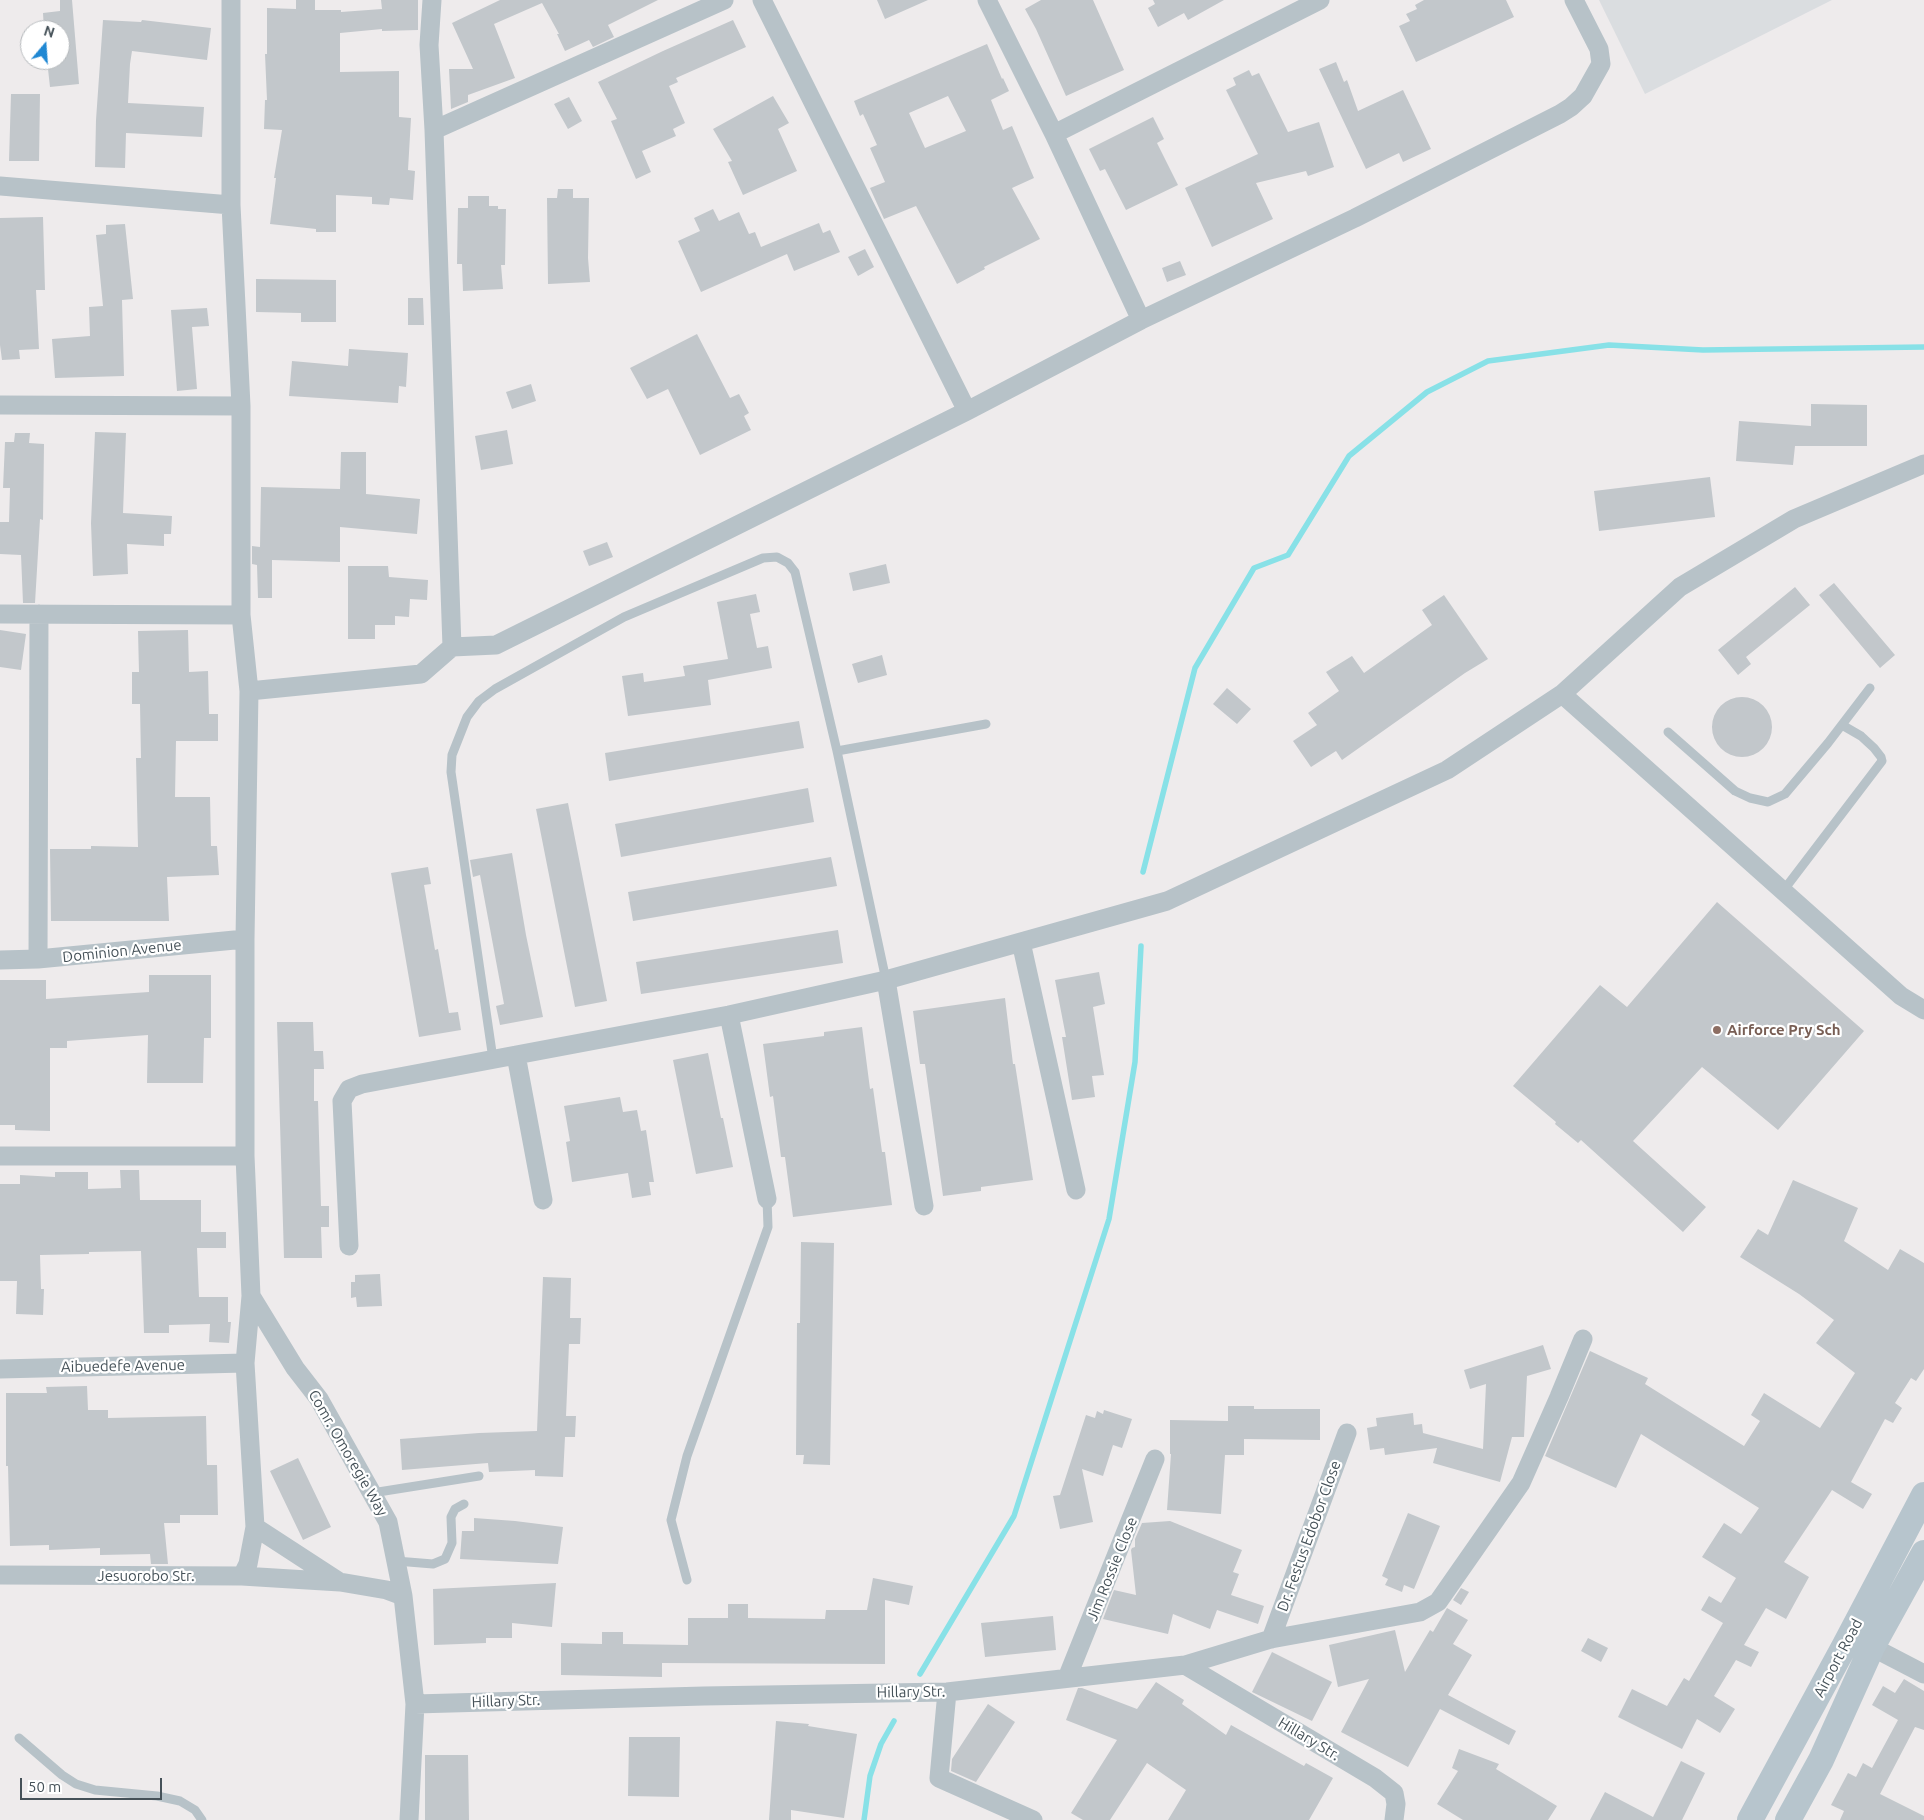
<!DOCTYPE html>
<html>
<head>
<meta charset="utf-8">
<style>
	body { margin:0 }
	#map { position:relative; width:1924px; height:1820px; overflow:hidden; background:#eeebec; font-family:Ubuntu,sans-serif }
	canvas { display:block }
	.north { position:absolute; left:20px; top:20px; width:50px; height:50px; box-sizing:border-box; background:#fff; border:1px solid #b5b9bc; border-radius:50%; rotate:18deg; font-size:14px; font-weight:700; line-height:20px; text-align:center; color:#455158 }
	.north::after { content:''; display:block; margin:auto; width:18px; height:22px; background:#2088d3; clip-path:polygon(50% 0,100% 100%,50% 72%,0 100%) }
	.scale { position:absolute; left:20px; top:1778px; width:142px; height:22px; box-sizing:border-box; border:2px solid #455158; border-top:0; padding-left:6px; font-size:15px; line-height:18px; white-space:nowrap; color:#455158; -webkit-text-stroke:4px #fff; paint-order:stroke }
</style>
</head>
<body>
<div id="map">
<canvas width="1924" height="1820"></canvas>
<div class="north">N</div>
<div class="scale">50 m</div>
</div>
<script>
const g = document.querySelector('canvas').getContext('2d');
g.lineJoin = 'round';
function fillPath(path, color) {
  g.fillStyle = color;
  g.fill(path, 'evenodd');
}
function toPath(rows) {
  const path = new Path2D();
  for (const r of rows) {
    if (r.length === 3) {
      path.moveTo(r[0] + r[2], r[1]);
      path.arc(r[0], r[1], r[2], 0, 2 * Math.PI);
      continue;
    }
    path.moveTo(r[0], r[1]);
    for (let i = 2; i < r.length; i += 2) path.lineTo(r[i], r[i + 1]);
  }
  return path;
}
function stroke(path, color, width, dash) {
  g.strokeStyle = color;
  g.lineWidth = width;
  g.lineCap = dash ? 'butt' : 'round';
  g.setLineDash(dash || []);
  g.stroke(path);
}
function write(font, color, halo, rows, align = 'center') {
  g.font = font + ' Ubuntu,sans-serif';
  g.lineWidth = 4.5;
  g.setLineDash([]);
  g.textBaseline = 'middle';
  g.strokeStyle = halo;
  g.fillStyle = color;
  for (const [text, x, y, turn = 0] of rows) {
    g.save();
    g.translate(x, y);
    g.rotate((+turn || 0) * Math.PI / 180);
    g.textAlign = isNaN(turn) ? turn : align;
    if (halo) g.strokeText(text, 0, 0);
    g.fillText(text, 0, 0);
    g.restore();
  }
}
fillPath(toPath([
	[1599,0,1832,0,1645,94]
]), '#dadde0');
stroke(toPath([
	[1143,872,1195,668,1254,568,1288,555,1349,456,1427,392,1488,361,1609,345,1703,350,1924,347],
	[920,1674,1014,1516,1109,1219,1135,1062,1141,946],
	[864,1820,870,1776,881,1744,894,1721]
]), '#88e1e7', 5.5);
fillPath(toPath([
	[60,0,72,0,79,84,50,87,47,60,60,60,60,30,44,30,43,13,60,11],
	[296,0,315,0,315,10,341,10,341,12,382,9,381,0,418,0,418,30,382,31,382,29,340,33,340,72,399,71,399,117,411,118,408,170,415,171,413,200,390,198,389,205,372,204,372,197,336,195,336,232,316,232,316,229,270,224,276,178,274,178,282,130,264,129,265,100,267,100,265,54,267,54,267,8,296,9],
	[500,0,658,0,608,25,614,37,593,47,589,40,565,51,557,34,559,34,542,3,494,24,515,78,468,95,468,102,451,109,449,69,473,69,452,23],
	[877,0,928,0,885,19],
	[1041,0,1093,0,1124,70,1066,96,1036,29,1025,9],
	[1153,0,1224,0,1188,20,1184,13,1158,27,1148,8,1155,4],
	[1424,0,1506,0,1514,17,1416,62,1399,26,1410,21,1406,14,1417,9,1415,5],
	[103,20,141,22,142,20,211,28,207,60,132,51,130,64,128,103,204,107,202,137,126,133,125,168,95,167,96,120],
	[733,20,746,47,676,78,678,82,669,86,685,123,673,129,676,136,642,151,651,172,636,179,611,121,617,119,598,82,663,51],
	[987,44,1002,79,1003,78,1009,91,991,100,1003,130,1012,126,1034,178,1012,188,1040,239,984,267,985,269,957,284,916,206,884,219,870,188,885,182,870,148,877,145,863,114,860,116,854,101],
	[948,96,966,131,925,148,909,113],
	[1336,62,1344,82,1347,80,1358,111,1403,90,1431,149,1403,162,1399,153,1366,169,1319,69],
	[1249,70,1252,76,1259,73,1288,132,1319,122,1334,167,1308,176,1306,171,1256,183,1273,219,1212,247,1185,188,1258,154,1226,90,1236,85,1233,78],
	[11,94,40,94,39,161,9,161],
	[773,96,789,123,778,129,797,171,743,195,728,162,732,161,713,129],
	[569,97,582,121,568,129,554,104],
	[1153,117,1164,139,1157,143,1178,185,1126,210,1105,169,1100,171,1089,149],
	[558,189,573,189,573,198,589,198,588,258,590,282,548,284,547,198,557,198],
	[468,196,489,196,489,206,498,206,498,209,506,209,505,265,501,265,503,289,463,291,462,264,457,264,458,208,468,208],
	[713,209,719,221,739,212,749,234,755,232,761,247,819,223,823,233,830,230,840,252,794,271,787,254,701,292,678,241,700,231,694,218],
	[43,217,45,290,36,290,39,349,19,350,20,359,2,360,0,345,0,218],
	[125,224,133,299,122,300,124,376,55,378,52,339,90,336,89,307,103,306,96,235,106,234,106,225],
	[865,249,874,267,858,276,848,257],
	[1180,261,1186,275,1167,282,1162,268],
	[256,279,336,280,336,322,301,322,301,313,256,312],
	[408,298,423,298,424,325,408,325],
	[207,308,209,326,192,327,197,389,177,391,171,310],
	[697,334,730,398,739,394,749,413,744,416,751,430,700,455,668,389,647,399,630,368],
	[349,349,408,353,406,387,399,386,398,403,289,396,292,361,348,366],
	[531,384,536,401,512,409,506,392],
	[1811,404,1867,405,1867,446,1795,446,1793,465,1736,461,1739,421,1811,426],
	[507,430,513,464,481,470,475,436],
	[95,432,126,433,123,513,172,516,171,534,164,534,164,546,127,544,128,574,93,576,91,523],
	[15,433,30,433,29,443,44,444,43,520,40,519,35,603,23,603,21,555,0,554,0,522,9,522,10,488,3,488,5,442,14,442],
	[341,452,366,452,366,494,420,499,417,534,340,527,340,562,272,560,272,598,258,598,257,565,252,564,252,546,260,547,261,487,340,489],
	[1710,477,1715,517,1599,531,1594,491],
	[607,542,613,557,589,566,583,551],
	[886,564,890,583,853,591,849,573],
	[348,566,388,566,389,577,428,580,427,600,410,599,409,617,395,616,395,625,375,625,375,639,348,639],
	[1834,583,1895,655,1880,668,1819,595],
	[1795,587,1810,605,1746,657,1751,664,1738,675,1718,650],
	[756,594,760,612,750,614,757,648,768,646,772,668,708,680,711,705,628,716,622,676,643,673,644,682,685,676,683,666,728,659,717,602],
	[1444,595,1488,659,1465,673,1342,760,1336,751,1311,767,1293,741,1317,725,1308,713,1339,691,1326,672,1352,656,1364,673,1432,625,1422,610],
	[0,630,26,634,21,670,0,667],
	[188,630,189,672,208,671,209,714,218,714,218,741,176,741,175,797,210,797,211,846,217,846,219,875,167,877,169,921,51,921,50,849,91,849,91,846,138,847,136,758,141,758,140,704,132,704,132,672,139,672,138,631],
	[882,655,887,675,858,683,852,664],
	[1227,688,1251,709,1237,724,1213,704],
	[1742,727,30],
	[799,721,804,748,609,781,605,753],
	[808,788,814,822,621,857,615,824],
	[568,803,607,1001,575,1007,536,809],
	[512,853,526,935,543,1017,500,1025,496,1006,504,1004,480,875,473,877,470,860],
	[831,857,837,886,633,921,628,892],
	[428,867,431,884,424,885,435,950,438,949,449,1013,458,1012,461,1030,419,1037,391,873],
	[1717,902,1864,1031,1778,1130,1702,1067,1633,1141,1706,1207,1683,1232,1581,1140,1578,1143,1555,1124,1556,1122,1513,1086,1600,985,1627,1007],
	[838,930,843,963,641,994,636,962],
	[1099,972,1105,1004,1093,1007,1104,1075,1092,1076,1095,1097,1072,1100,1062,1037,1066,1037,1055,980],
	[149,975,211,975,211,1038,204,1038,203,1083,147,1083,148,1035,67,1041,67,1048,50,1048,50,1131,15,1130,15,1125,0,1125,0,980,46,980,46,999,149,992],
	[1005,998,1013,1064,1015,1064,1033,1180,981,1187,981,1191,943,1196,925,1064,920,1064,913,1011],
	[277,1022,313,1022,314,1051,323,1051,324,1069,314,1069,314,1101,318,1101,321,1206,329,1206,329,1227,321,1227,322,1258,284,1258],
	[862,1027,870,1089,873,1088,882,1152,885,1152,892,1205,793,1217,785,1157,781,1157,773,1096,770,1097,763,1044,824,1036,824,1032],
	[708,1053,721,1118,723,1118,733,1167,696,1174,673,1060],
	[620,1097,623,1112,637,1110,641,1131,646,1130,654,1182,649,1182,651,1195,632,1198,628,1173,572,1182,566,1142,570,1141,564,1106],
	[120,1170,139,1170,140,1200,201,1200,201,1232,226,1232,226,1248,197,1248,199,1297,228,1297,228,1322,231,1322,229,1343,209,1342,210,1324,169,1325,169,1333,144,1333,141,1251,89,1252,89,1254,40,1255,41,1289,44,1289,43,1315,16,1314,17,1281,0,1281,0,1184,20,1184,20,1175,55,1177,55,1172,88,1172,88,1189,121,1188],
	[1793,1180,1858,1208,1844,1241,1888,1270,1900,1249,1924,1263,1924,1369,1916,1381,1911,1378,1895,1403,1902,1408,1893,1423,1885,1419,1851,1482,1872,1494,1863,1509,1832,1490,1784,1562,1809,1577,1786,1619,1766,1608,1744,1645,1759,1652,1751,1667,1736,1660,1714,1696,1735,1709,1720,1733,1697,1719,1682,1749,1618,1717,1632,1689,1667,1706,1684,1678,1689,1681,1723,1623,1701,1610,1709,1596,1721,1603,1736,1578,1702,1557,1724,1523,1741,1534,1759,1508,1641,1434,1616,1488,1545,1456,1590,1351,1648,1378,1645,1384,1744,1446,1760,1421,1751,1415,1764,1393,1820,1428,1855,1373,1816,1343,1834,1320,1799,1294,1740,1257,1758,1229,1768,1235],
	[801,1242,834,1243,830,1465,803,1464,804,1455,796,1455,797,1323,800,1323],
	[380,1274,382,1306,357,1307,356,1297,351,1298,351,1282,355,1282,355,1275],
	[543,1277,571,1278,570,1318,581,1318,580,1344,569,1344,566,1416,576,1416,575,1437,565,1437,563,1477,535,1476,535,1470,489,1472,488,1463,402,1470,400,1439,479,1433,537,1431],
	[1543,1345,1551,1369,1527,1376,1524,1437,1512,1437,1500,1482,1433,1463,1437,1448,1385,1455,1384,1448,1370,1450,1367,1428,1377,1426,1376,1418,1413,1413,1414,1425,1422,1424,1423,1433,1483,1449,1486,1384,1470,1389,1464,1370],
	[87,1386,88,1410,108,1410,108,1418,206,1416,207,1465,217,1465,218,1515,180,1515,180,1523,164,1523,168,1564,151,1564,150,1554,100,1555,100,1548,49,1550,49,1545,10,1546,8,1466,6,1466,6,1393,47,1393,46,1387],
	[1228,1406,1254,1406,1254,1409,1320,1409,1320,1440,1244,1439,1244,1455,1225,1455,1221,1514,1167,1510,1171,1454,1170,1454,1170,1420,1228,1421],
	[1104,1410,1132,1419,1122,1448,1113,1445,1103,1476,1082,1469,1093,1522,1060,1529,1053,1496,1060,1495,1086,1415,1095,1418,1097,1411,1103,1414],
	[298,1458,331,1527,303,1540,270,1471],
	[1408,1513,1440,1526,1414,1589,1404,1585,1402,1592,1385,1585,1388,1579,1382,1576],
	[474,1518,515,1521,563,1527,558,1564,460,1559,462,1531,474,1531],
	[1170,1521,1242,1550,1233,1572,1239,1574,1231,1595,1264,1606,1258,1624,1217,1610,1210,1629,1173,1614,1168,1634,1103,1619,1114,1590,1136,1595,1131,1550,1132,1548,1135,1547,1135,1539,1142,1523],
	[873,1578,913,1586,909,1605,885,1600,885,1664,662,1663,662,1677,561,1675,561,1643,602,1644,602,1632,623,1632,623,1644,688,1645,688,1618,728,1618,728,1604,748,1604,748,1618,825,1619,826,1610,867,1610],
	[556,1583,552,1627,512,1623,512,1638,486,1638,486,1643,434,1645,433,1589],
	[1461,1588,1469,1592,1461,1605,1453,1600],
	[1447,1608,1468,1620,1453,1644,1472,1655,1448,1695,1516,1731,1509,1745,1440,1709,1408,1767,1341,1732,1369,1679,1338,1687,1329,1645,1395,1630,1405,1672,1430,1630,1433,1632],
	[1053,1616,1056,1650,985,1657,981,1623],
	[1588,1638,1608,1648,1601,1662,1581,1651],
	[1272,1652,1332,1682,1312,1721,1252,1692],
	[1904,1679,1924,1691,1924,1730,1915,1727,1880,1794,1924,1816,1924,1820,1840,1820,1844,1811,1831,1805,1848,1773,1856,1777,1863,1763,1872,1768,1898,1720,1872,1705,1883,1686,1895,1693],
	[1156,1682,1184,1700,1182,1704,1226,1735,1231,1725,1304,1766,1306,1763,1333,1778,1309,1820,1168,1820,1186,1790,1147,1763,1110,1820,1083,1820,1071,1813,1117,1740,1066,1720,1078,1688,1082,1688,1137,1709],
	[988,1704,1015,1722,976,1782,951,1771,952,1759],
	[776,1721,809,1724,808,1726,857,1734,844,1818,791,1810,791,1820,769,1820],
	[629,1737,680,1737,679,1797,628,1796],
	[1459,1749,1499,1764,1496,1769,1557,1806,1548,1820,1463,1820,1437,1804,1458,1771,1452,1768],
	[425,1755,468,1755,469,1820,425,1820],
	[1681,1761,1705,1773,1682,1820,1590,1820,1605,1792,1653,1817]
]), '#c2c7cb');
stroke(toPath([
	[1668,732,1735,791,1750,798,1768,802,1785,794,1828,743,1870,688],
	[837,751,986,724],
	[1783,891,1882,761,1881,757,1874,748,1861,736,1842,725],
	[493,1059,451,772,452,755,467,717,479,701,495,689,624,617,763,558,777,557,788,563,795,572,837,751,886,980],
	[372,1493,479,1476],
	[396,1561,433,1564,445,1559,452,1543,451,1517,455,1509,464,1504],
	[687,1580,671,1520,687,1456,768,1227,767,1199],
	[19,1738,62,1775,76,1784,95,1790,157,1796,180,1801,195,1810,202,1820]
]), '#b7c2c8', 9);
stroke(toPath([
	[231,0,231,205,241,406,241,615,249,691,245,939,245,1156,251,1296,245,1363,255,1527,248,1564,242,1576],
	[432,0,429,45,434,130],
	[762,0,967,411],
	[987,0,1054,134,1141,320],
	[1054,134,1320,0],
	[0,186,231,205],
	[0,405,241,406],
	[0,614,241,615],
	[452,647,434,130,724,0],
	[249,691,421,674,452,647,496,645,967,411,1141,320,1355,218,1560,114,1571,107,1583,96,1601,64,1599,49,1574,0],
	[1562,694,1901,996,1924,1010],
	[1021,942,1076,1190],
	[38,959,39,614],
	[0,960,38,959,245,939],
	[886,980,924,1206],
	[729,1015,767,1199],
	[516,1055,543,1200],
	[0,1156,245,1156],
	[349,1246,342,1101,349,1089,362,1084,729,1015,886,980,1167,901,1447,770,1562,694,1680,587,1794,519,1924,464],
	[251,1296,295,1368,319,1399,388,1522,403,1596,415,1704,409,1820],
	[0,1369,245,1363],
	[255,1527,338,1581],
	[0,1575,242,1576,340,1582,387,1590,403,1596],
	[1271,1639,1347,1433],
	[1872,1647,1924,1674],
	[1185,1665,1271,1639,1420,1612,1438,1602,1521,1483,1559,1397,1583,1339],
	[1067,1678,1155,1459],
	[947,1692,939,1778,1033,1820],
	[415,1704,704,1696,947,1692,1185,1665,1375,1778,1394,1793,1396,1804,1394,1820]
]), '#b7c2c8', 19);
stroke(toPath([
	[1750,1820,1845,1645,1924,1495],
	[1788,1820,1821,1760,1872,1647,1924,1553]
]), '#b7c5cd', 26);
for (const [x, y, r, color] of [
	[1717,1030,5,"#8d6e63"]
]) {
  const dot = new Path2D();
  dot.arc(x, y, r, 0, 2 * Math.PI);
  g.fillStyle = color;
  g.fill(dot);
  stroke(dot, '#fff', 2);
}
write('15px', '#455158', '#fff', [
	["Dominion Avenue",122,951,-6],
	["Aibuedefe Avenue",123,1366,-1],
	["Comr. Omoregie Way",348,1453,60],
	["Dr. Festus Edobor Close",1309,1536,-70],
	["Jim Rossie Close",1112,1569,-68],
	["Jesuorobo Str.",146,1576],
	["Airport Road",1838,1658,-62],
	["Hillary Str.",911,1692,-1],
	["Hillary Str.",506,1701,-2],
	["Hillary Str.",1309,1739,31]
]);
write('bold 15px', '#785e54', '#fff', [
	["Airforce Pry Sch",1727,1030]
], 'left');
</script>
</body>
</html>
